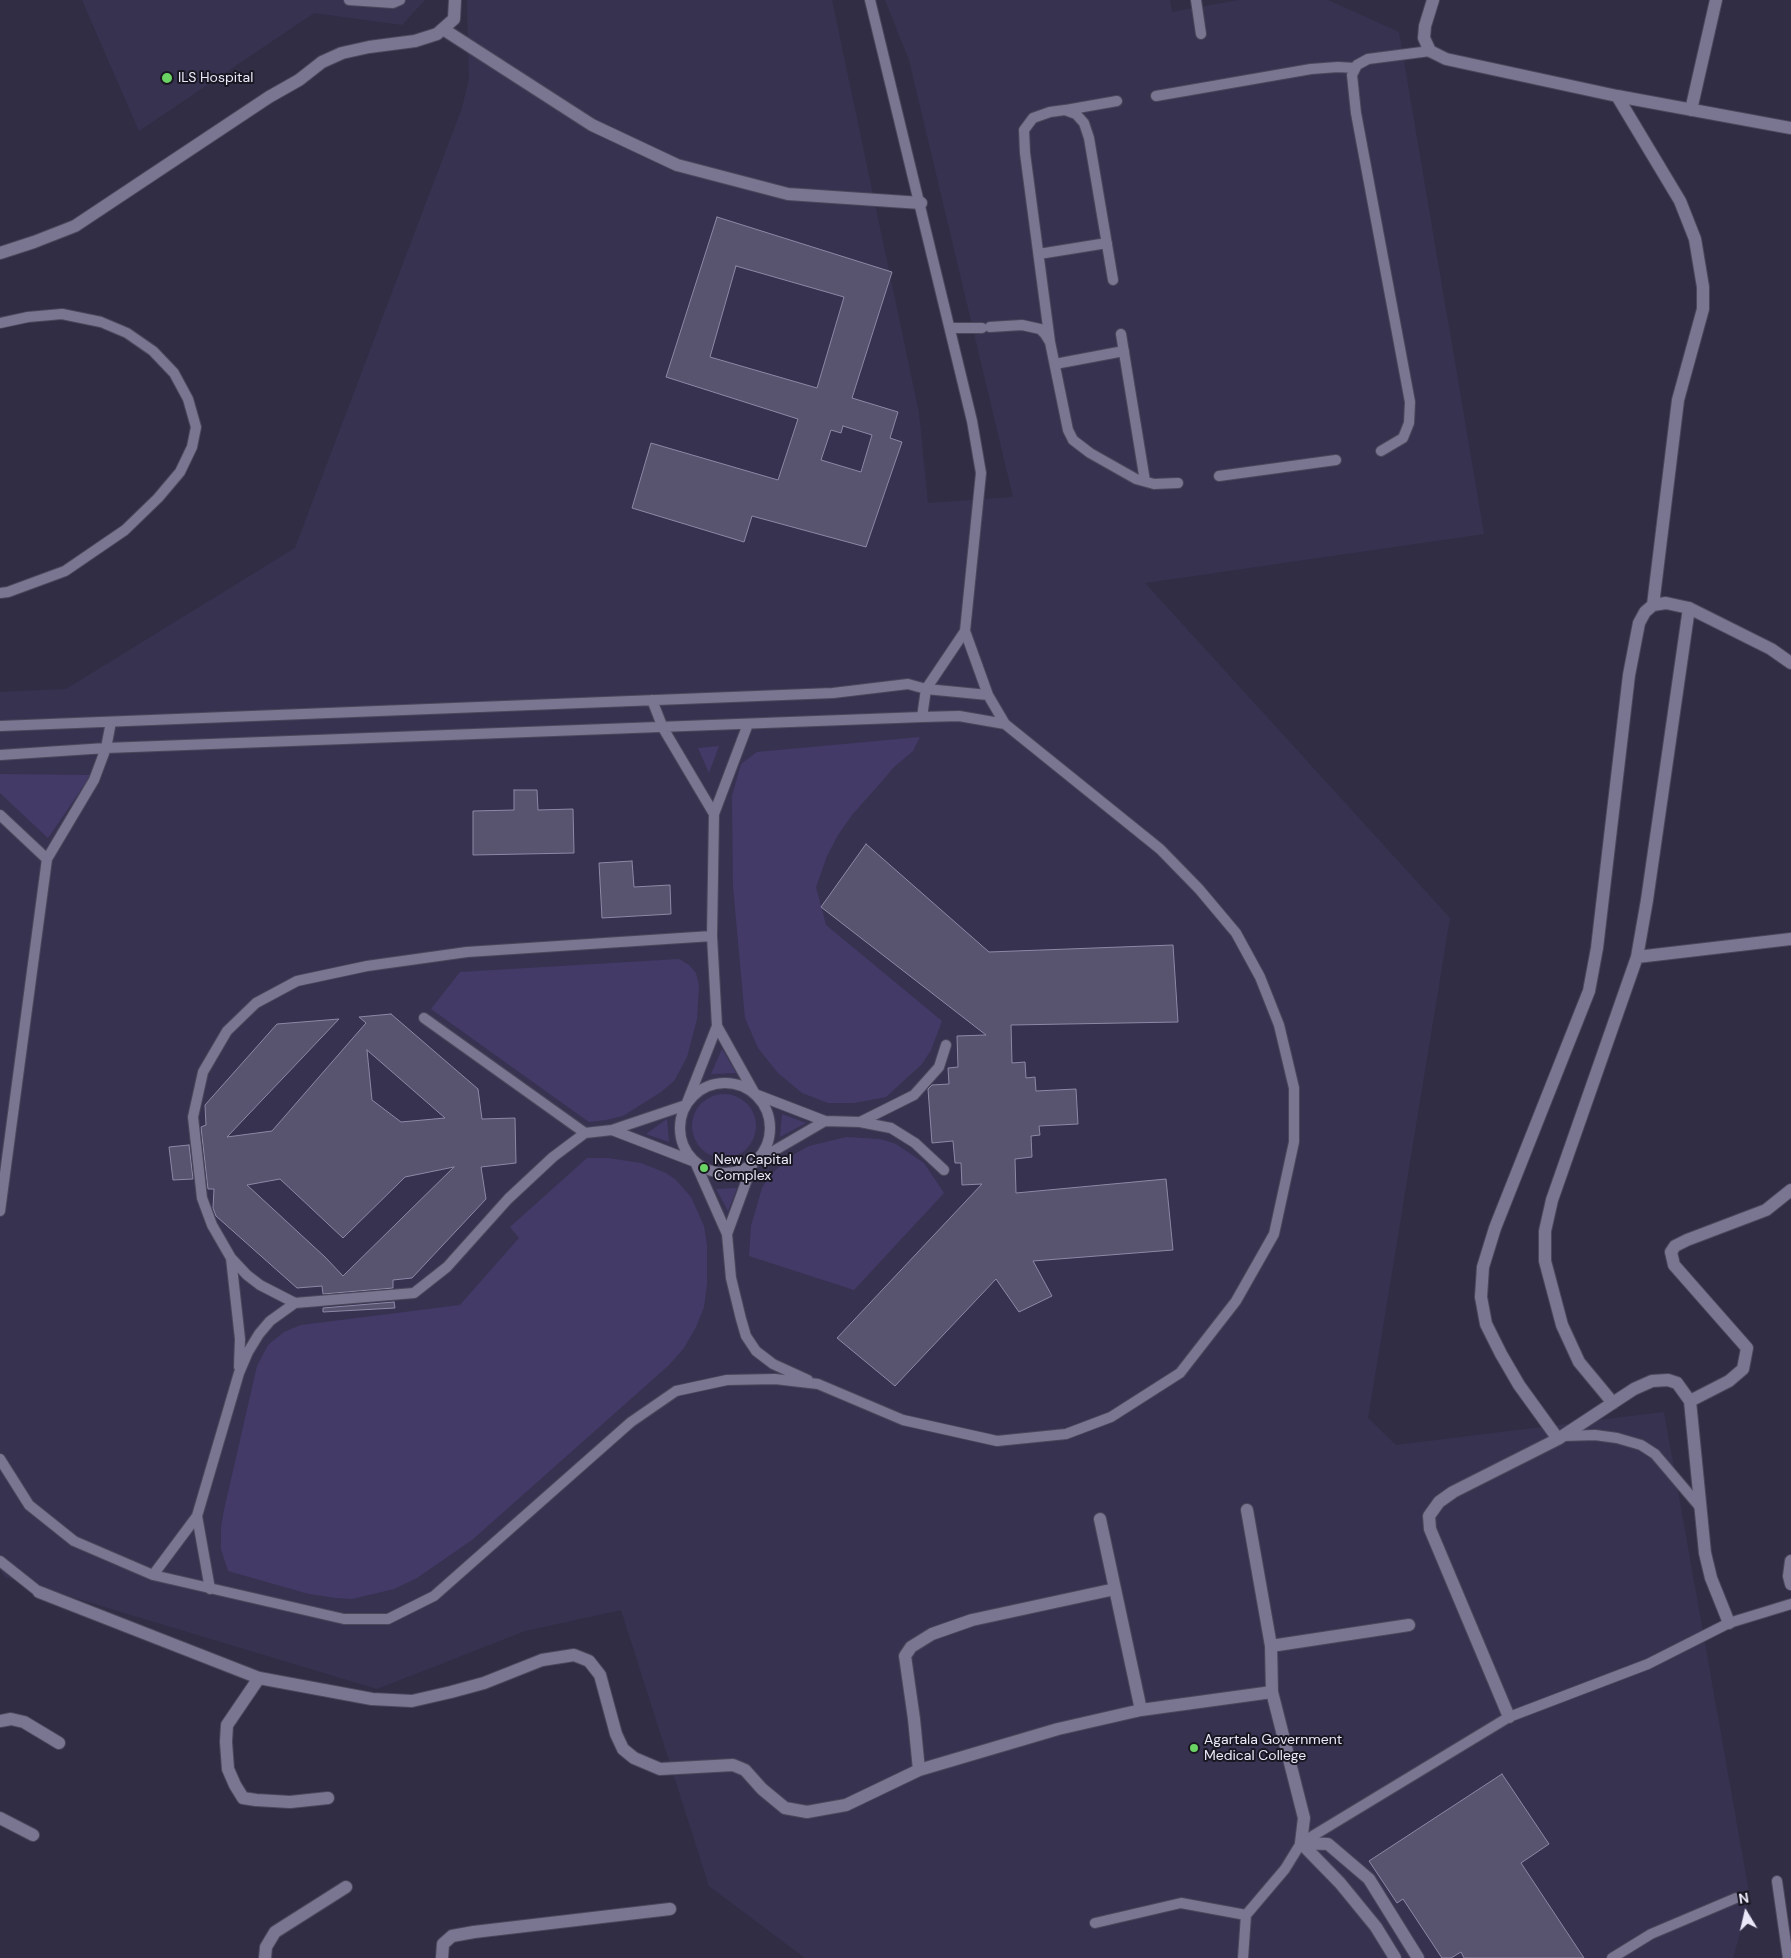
<!DOCTYPE html>
<html>
<head>
<meta charset="utf-8">
<style>
	body { margin:0 }
	#map { position:relative; width:1791px; height:1958px; overflow:hidden; background:#312d45; font-family:"DM Sans",sans-serif }
	canvas { display:block }
	.north { position:absolute; left:1721px; top:1888px; width:50px; height:50px; -webkit-text-stroke:4px #191722; paint-order:stroke; rotate:351deg; font-size:14px; font-weight:700; line-height:20px; text-align:center; color:#ebe9f9 }
	.north::after { content:''; display:block; margin:auto; width:18px; height:22px; background:#ebe9f9; clip-path:polygon(50% 0,100% 100%,50% 72%,0 100%) }
</style>
</head>
<body>
<div id="map">
<canvas width="1791" height="1958"></canvas>
<div class="north">N</div>
</div>
<script>
const g = document.querySelector('canvas').getContext('2d');
g.lineJoin = 'round';
function fillPath(path, color) {
  g.fillStyle = color;
  g.fill(path, 'evenodd');
}
function toPath(rows) {
  const path = new Path2D();
  for (const r of rows) {
    if (r.length === 3) {
      path.moveTo(r[0] + r[2], r[1]);
      path.arc(r[0], r[1], r[2], 0, 2 * Math.PI);
      continue;
    }
    path.moveTo(r[0], r[1]);
    for (let i = 2; i < r.length; i += 2) path.lineTo(r[i], r[i + 1]);
  }
  return path;
}
function stroke(path, color, width, dash) {
  g.strokeStyle = color;
  g.lineWidth = width;
  g.lineCap = dash ? 'butt' : 'round';
  g.setLineDash(dash || []);
  g.stroke(path);
}
function write(font, color, halo, rows, align = 'center') {
  g.font = font + ' "DM Sans",sans-serif';
  g.lineWidth = 4;
  g.setLineDash([]);
  g.textBaseline = 'middle';
  g.strokeStyle = halo;
  g.fillStyle = color;
  for (const [text, x, y, turn = 0] of rows) {
    g.save();
    g.translate(x, y);
    g.rotate((+turn || 0) * Math.PI / 180);
    g.textAlign = isNaN(turn) ? turn : align;
    if (halo) g.strokeText(text, 0, 0);
    g.fillText(text, 0, 0);
    g.restore();
  }
}
fillPath(toPath([
	[82,0,425,0,402,25,314,13,139,131],
	[467,0,832,0,919,413,928,503,1013,497,909,60,885,0,1170,0,1172,12,1239,0,1328,0,1399,32,1484,534,1145,583,1450,918,1368,1418,1396,1445,1664,1412,1750,1898,1733,1958,805,1958,709,1886,621,1610,525,1631,377,1689,5,1577,0,1570,0,692,66,689,295,548,462,108,469,78]
]), '#383251');
fillPath(toPath([
	[920,737,913,751,894,767,883,780,852,815,838,835,827,856,816,887,826,925,942,1021,931,1050,922,1064,886,1097,854,1103,828,1103,802,1093,778,1073,758,1048,745,1018,733,886,732,796,741,764,757,752],
	[719,746,709,773,698,748],
	[0,774,91,775,48,838,0,793],
	[679,959,689,965,696,973,699,985,697,1019,687,1057,674,1081,661,1092,623,1116,606,1120,589,1122,431,1009,460,972],
	[722,1049,736,1073,711,1074],
	[724,1126,32],
	[782,1114,806,1123,780,1137],
	[667,1119,669,1142,646,1134],
	[846,1137,880,1139,896,1144,924,1163,944,1193,854,1290,749,1256,751,1226,762,1188,770,1175,796,1153,809,1146],
	[587,1158,608,1158,641,1163,666,1173,676,1180,691,1197,704,1226,707,1245,707,1284,704,1307,696,1327,684,1348,669,1365,472,1540,417,1578,394,1589,352,1599,336,1598,309,1594,228,1571,221,1549,221,1528,224,1510,257,1366,268,1345,284,1332,301,1325,460,1305,519,1238,510,1227],
	[737,1188,728,1211,716,1189]
]), '#443a67');
const building = toPath([
	[717,217,892,272,852,398,898,412,890,438,902,442,866,547,752,516,744,542,632,508,651,443,778,480,798,419,666,377,717,217],
	[736,266,844,297,817,388,710,357,736,266],
	[843,426,872,435,861,472,821,460,831,430,841,433,843,426],
	[514,790,537,790,538,810,573,809,574,853,473,855,473,811,514,810,514,790],
	[866,844,989,952,1173,945,1178,1022,1011,1025,1012,1063,1025,1062,1026,1078,1035,1077,1036,1091,1076,1089,1078,1124,1039,1126,1040,1135,1031,1136,1032,1157,1015,1159,1016,1193,1166,1179,1173,1250,1033,1261,1052,1296,1019,1312,996,1279,895,1386,837,1338,982,1184,962,1185,961,1163,955,1163,953,1141,932,1143,928,1089,932,1085,949,1084,948,1068,958,1067,957,1036,986,1035,821,907,866,844],
	[632,861,634,887,670,885,671,914,602,918,599,863,632,861],
	[391,1014,478,1089,482,1119,515,1118,516,1163,481,1167,486,1199,412,1278,393,1280,393,1288,323,1294,322,1286,297,1288,216,1216,213,1208,214,1189,208,1189,201,1127,206,1125,205,1105,277,1024,339,1019,227,1137,272,1131,366,1023,359,1017,391,1014],
	[367,1050,445,1118,401,1122,372,1100,367,1050],
	[454,1167,343,1276,325,1257,247,1185,280,1179,343,1238,405,1177,454,1167],
	[189,1145,193,1179,173,1180,169,1147,189,1145],
	[394,1302,395,1308,323,1312,323,1308,394,1302],
	[1502,1774,1549,1844,1521,1863,1584,1958,1464,1958,1461,1952,1451,1958,1442,1958,1403,1899,1397,1903,1369,1861,1502,1774]
]);
fillPath(building, '#58536e');
stroke(building, '#8d88a5', 1);
const service = toPath([
	[349,0,393,3,400,0],
	[870,0,972,421,981,473,965,631,926,689,922,717],
	[1196,0,1201,34],
	[1156,96,1311,69,1338,67,1355,68],
	[1066,110,1117,101],
	[1039,254,1107,243],
	[0,323,28,317,62,314,101,322,127,333,153,351,174,373,188,399,196,427,192,447,180,472,158,498,125,530,65,571,8,592,0,593],
	[990,327,1022,325,1040,329,1045,334,1050,342,1068,430,1073,440,1090,453,1136,479,1154,484,1178,483],
	[950,328,982,328],
	[1121,334,1145,481],
	[1050,342,1025,153,1024,130,1033,118,1050,112,1065,110,1076,114,1084,123,1089,138,1113,280],
	[1055,364,1124,351],
	[1381,451,1403,438,1409,423,1410,402,1356,113,1352,75,1357,65,1368,59,1430,51],
	[1219,476,1336,460],
	[652,700,663,728,714,814],
	[748,724,714,814,712,936,717,1026,755,1094,825,1121],
	[0,726,833,693,908,684,926,689,988,695],
	[0,755,106,748,922,717,959,716,1005,724],
	[0,815,47,859],
	[424,1018,585,1133,612,1130,695,1162,727,1234,731,1278,741,1319,746,1336,756,1351,773,1364,808,1380],
	[725,1128,45],
	[860,1122,914,1095,939,1067,946,1045],
	[612,1130,686,1105,717,1026],
	[0,1211,47,859,94,780,106,748,111,722],
	[727,1234,753,1163,825,1121,860,1122,891,1128,915,1143,944,1170],
	[231,1258,240,1339,239,1367],
	[295,1303,414,1293,447,1267,508,1199,553,1157,585,1133],
	[1563,1436,1595,1435,1617,1438,1641,1445,1655,1454,1700,1507],
	[0,1459,29,1505,74,1541,153,1575,344,1619,388,1619,434,1596,631,1422,676,1391,727,1380,775,1379,818,1384,903,1420,997,1441,1066,1434,1111,1417,1180,1373,1236,1301,1274,1234,1294,1142,1294,1088,1279,1025,1260,977,1236,933,1199,889,1160,849,1005,724,988,695,965,631],
	[197,1516,210,1589],
	[0,1561,39,1592],
	[153,1575,197,1516,239,1373,248,1352,259,1334,270,1321,295,1303,260,1285,247,1275,231,1258,212,1225,202,1198,193,1117,203,1072,227,1031,256,1003,297,981,367,966,467,952,712,936],
	[1777,1881,1788,1958],
	[1095,1923,1181,1903,1246,1915],
	[1243,1958,1246,1915,1285,1869,1301,1843,1509,1717,1648,1664,1729,1623,1791,1604],
	[1612,1958,1651,1934,1736,1898]
]);
const minor = toPath([
	[1433,0,1425,26,1424,38,1430,51,1446,59,1617,96,1791,128],
	[443,29,592,125,677,165,788,194,921,203],
	[1617,96,1680,201,1695,239,1703,287,1703,309,1678,400,1653,605],
	[1691,110,1716,0],
	[0,253,34,242,75,226,269,97,299,80,322,62,342,53,369,47,415,41,437,34,454,19,455,0],
	[1637,957,1791,939],
	[1690,1401,1729,1381,1743,1369,1747,1348,1674,1265,1671,1252,1675,1246,1687,1240,1766,1210,1791,1190],
	[1613,1403,1579,1362,1562,1325,1545,1261,1545,1231,1552,1200,1637,957,1647,900,1689,608],
	[1247,1510,1271,1646,1272,1692,1304,1818,1301,1843,1340,1883,1376,1927,1395,1958],
	[1100,1519,1141,1710],
	[1791,1561,1789,1576,1791,1584],
	[1115,1589,972,1620,932,1634,911,1647,905,1656,914,1719,919,1770,1058,1729,1141,1710,1272,1692],
	[39,1592,259,1678,372,1699,412,1701,451,1692,484,1683,542,1660,574,1655,589,1661,600,1675,616,1734,623,1749,634,1758,660,1769,733,1765,745,1770,762,1789,785,1808,807,1812,846,1805,919,1770],
	[1729,1623,1711,1578,1705,1553,1690,1401,1677,1383,1668,1380,1652,1381,1634,1389,1558,1439,1519,1385,1501,1354,1486,1324,1481,1297,1483,1267,1495,1228,1589,991,1597,948,1629,675,1639,623,1645,612,1653,605,1666,603,1689,608,1771,649,1791,663],
	[1271,1646,1409,1625],
	[259,1678,227,1725,226,1742,228,1769,235,1785,243,1798,256,1800,290,1802,328,1798],
	[1509,1717,1430,1529,1429,1516,1439,1502,1453,1492,1558,1439],
	[0,1721,11,1719,24,1722,59,1743],
	[0,1818,33,1835],
	[1301,1843,1328,1844,1369,1879,1418,1958],
	[265,1958,266,1947,275,1932,346,1887],
	[442,1958,443,1944,452,1936,474,1932,670,1909]
]);
stroke(service, '#4b485c', 12);
stroke(minor, '#4b485c', 14);
stroke(service, '#7a7692', 10);
stroke(minor, '#7a7692', 12);
for (const [x, y, r, color] of [
	[167,78,6,"#6bd363"],
	[704,1168,5,"#6bd363"],
	[1194,1748,5,"#6bd363"]
]) {
  const dot = new Path2D();
  dot.arc(x, y, r, 0, 2 * Math.PI);
  g.fillStyle = color;
  g.fill(dot);
  stroke(dot, '#191722', 2);
}
write('14px', '#ebe9f9', '#191722', [
	["ILS Hospital",178,78],
	["New Capital",714,1160],
	["Complex",714,1176],
	["Agartala Government",1204,1740],
	["Medical College",1204,1756]
], 'left');
</script>
</body>
</html>
